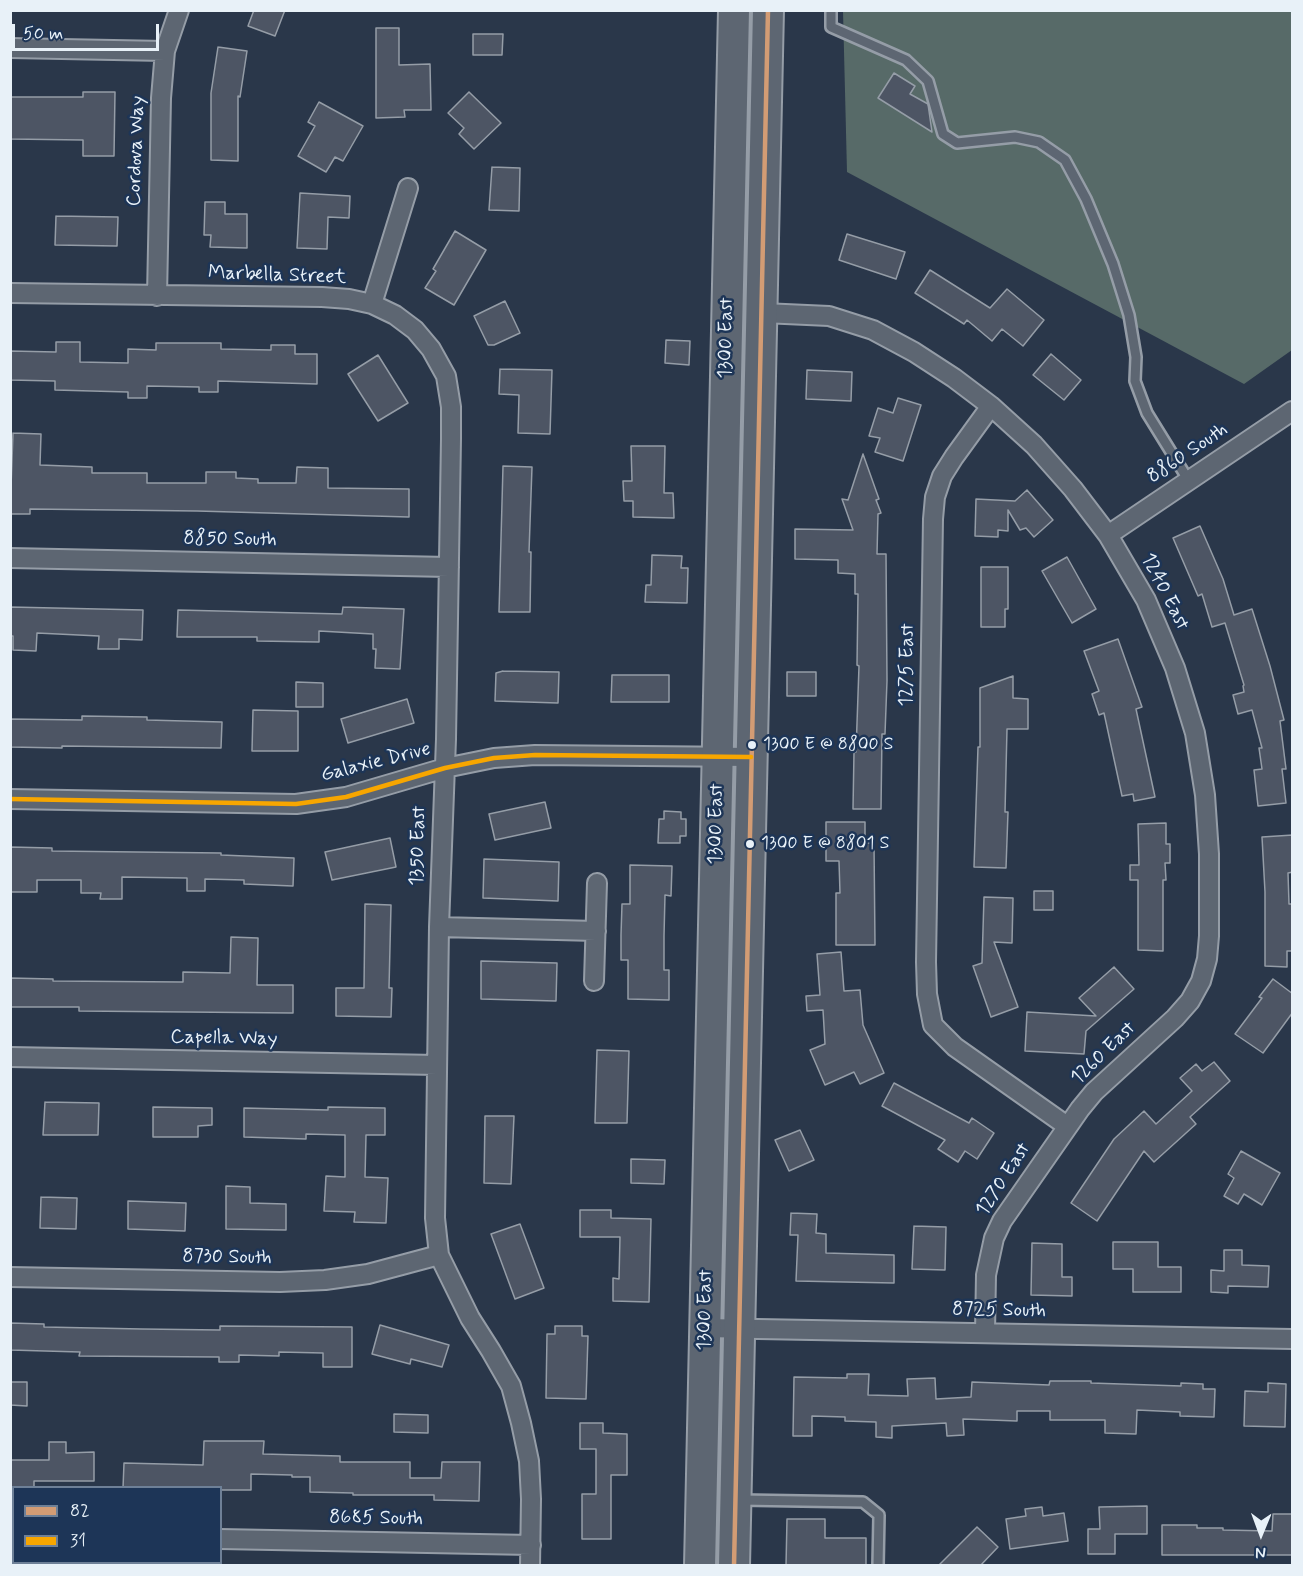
<!DOCTYPE html>
<html>
<head>
<meta charset="utf-8">
<style>
	body { margin:0 }
	#map { position:relative; width:1303px; height:1576px; overflow:hidden; background:#2a374a; font-family:Mynerve,sans-serif }
	canvas { display:block }
	.frame { position:absolute; inset:0; border:12px solid #e8f1f8; pointer-events:none }
	.legend { position:absolute; left:12px; top:1486px; width:210px; height:78px; box-sizing:border-box; background:#1d3557; border:2px solid #6e8097; margin:0; padding:8px 10px; list-style:none; font-size:18px; color:#e8f1f8 }
	.legend li { display:flex; align-items:center; gap:12px; height:30px }
	.legend b { width:30px; border:2px solid #6e8097 }
	.north { position:absolute; left:1231px; top:1504px; width:60px; height:60px; -webkit-text-stroke:4px #1d3557; paint-order:stroke; rotate:181deg; font-size:16px; font-weight:700; line-height:24px; text-align:center; color:#e8f1f8 }
	.north::after { content:''; display:block; margin:auto; width:21px; height:27px; background:#e8f1f8; clip-path:polygon(50% 0,100% 100%,50% 72%,0 100%) }
	.scale { position:absolute; left:12px; top:24px; width:147px; height:27px; box-sizing:border-box; border:3px solid #e8f1f8; border-top:0; padding-left:8px; font-size:18px; line-height:21px; white-space:nowrap; color:#e8f1f8; -webkit-text-stroke:4px #1d3557; paint-order:stroke }
</style>
</head>
<body>
<div id="map">
<canvas width="1303" height="1576"></canvas>
<div class="frame"></div>
<ul class="legend">
<li><b style="height:8px;background:#d39c74"></b>82</li>
<li><b style="height:8px;background:#f7a600"></b>31</li>
</ul>
<div class="north">N</div>
<div class="scale">50 m</div>
</div>
<script>
const g = document.querySelector('canvas').getContext('2d');
g.lineJoin = 'round';
function fillPath(path, color) {
  g.fillStyle = color;
  g.fill(path, 'evenodd');
}
function toPath(rows) {
  const path = new Path2D();
  for (const r of rows) {
    path.moveTo(r[0], r[1]);
    for (let i = 2; i < r.length; i += 2) path.lineTo(r[i], r[i + 1]);
  }
  return path;
}
function stroke(path, color, width, dash) {
  g.strokeStyle = color;
  g.lineWidth = width;
  g.lineCap = dash ? 'butt' : 'round';
  g.setLineDash(dash || []);
  g.stroke(path);
}
function write(font, color, halo, rows, align = 'center') {
  g.font = font + ' Mynerve,sans-serif';
  g.lineWidth = 5;
  g.setLineDash([]);
  g.textBaseline = 'middle';
  g.strokeStyle = halo;
  g.fillStyle = color;
  for (const [text, x, y, turn = 0] of rows) {
    g.save();
    g.translate(x, y);
    g.rotate((+turn || 0) * Math.PI / 180);
    g.textAlign = isNaN(turn) ? turn : align;
    if (halo) g.strokeText(text, 0, 0);
    g.fillText(text, 0, 0);
    g.restore();
  }
}
fillPath(toPath([
	[843,11,1292,11,1292,350,1244,384,847,172]
]), '#576a68');
const building = toPath([
	[254,10,285,10,275,36,248,26,254,10],
	[376,28,399,28,399,65,430,64,431,110,404,110,405,117,376,118,376,28],
	[473,34,503,34,502,55,473,55,473,34],
	[218,47,247,51,240,97,238,96,238,161,211,160,211,93,218,47],
	[894,73,915,86,910,94,928,104,932,132,878,98,894,73],
	[83,92,115,92,114,156,83,156,83,140,10,139,10,97,83,97,83,92],
	[469,92,501,123,474,149,459,134,464,128,448,113,469,92],
	[319,102,363,126,343,161,335,157,326,172,298,156,315,126,308,122,319,102],
	[492,167,520,168,519,211,489,210,492,167],
	[300,193,350,196,349,218,328,217,327,249,297,248,300,193],
	[205,202,225,202,225,214,247,214,247,248,210,247,211,235,204,235,205,202],
	[56,216,118,217,117,246,55,245,56,216],
	[455,231,486,250,454,305,425,288,436,271,433,269,455,231],
	[847,234,905,252,896,279,839,260,847,234],
	[930,270,990,308,1007,289,1044,320,1023,346,1002,329,992,341,967,320,964,324,915,293,930,270],
	[505,301,520,333,494,345,488,345,474,316,505,301],
	[666,340,690,341,689,365,665,363,666,340],
	[56,342,80,342,80,362,128,363,128,349,156,350,156,343,221,343,221,349,271,350,271,345,295,345,295,354,317,354,317,384,218,381,218,392,199,392,199,387,147,386,147,398,128,398,128,392,55,390,55,381,10,380,10,351,56,352,56,342],
	[1051,354,1081,380,1064,400,1033,375,1051,354],
	[378,355,408,403,378,421,348,374,378,355],
	[500,369,552,370,550,434,518,433,519,395,499,394,500,369],
	[807,370,852,372,851,401,806,399,807,370],
	[898,398,921,405,903,461,875,452,880,438,869,436,878,408,893,413,898,398],
	[13,433,41,434,40,465,92,467,92,473,147,473,147,483,206,483,206,472,236,472,236,478,258,479,258,483,296,483,297,467,328,468,328,488,409,489,409,517,197,511,30,509,30,514,10,514,13,433],
	[631,446,665,446,664,493,673,493,674,518,633,517,633,501,624,501,623,481,632,481,631,446],
	[863,454,879,499,876,500,881,513,878,514,877,554,886,554,887,681,885,734,882,734,881,809,853,809,854,752,856,752,859,666,857,665,858,594,855,594,855,574,838,573,838,560,795,559,795,529,853,530,842,499,848,500,863,454],
	[503,466,532,467,529,552,531,552,530,612,499,612,503,466],
	[1027,490,1053,520,1034,537,1026,528,1020,530,1008,510,1008,531,998,530,998,537,975,536,976,499,1015,501,1027,490],
	[1200,526,1223,579,1234,615,1252,609,1270,666,1284,720,1280,721,1286,769,1282,769,1286,803,1258,806,1254,770,1262,769,1259,748,1262,748,1252,710,1238,714,1233,695,1244,692,1243,686,1244,685,1225,623,1212,627,1202,594,1198,596,1173,538,1200,526],
	[652,555,682,556,681,568,688,568,687,603,645,602,646,585,651,585,652,555],
	[1067,557,1096,609,1072,623,1042,571,1067,557],
	[981,567,1008,567,1008,609,1005,609,1005,627,981,627,981,567],
	[10,607,143,610,142,640,119,639,119,649,98,649,99,636,37,633,36,651,13,650,13,636,10,636,10,607],
	[343,607,404,609,400,669,375,668,376,649,373,649,373,634,319,631,319,642,257,641,257,637,177,637,178,610,342,614,343,607],
	[1118,639,1142,707,1136,709,1155,797,1134,801,1133,794,1122,796,1104,713,1099,715,1092,694,1099,691,1084,651,1118,639],
	[503,671,559,672,558,703,495,701,496,673,503,671],
	[787,672,816,672,816,696,787,696,787,672],
	[612,675,669,675,669,702,611,702,612,675],
	[1013,676,1013,698,1028,699,1028,729,1007,729,1005,812,1008,812,1006,868,974,867,978,747,980,747,980,688,1013,676],
	[296,682,323,683,323,707,296,707,296,682],
	[407,699,414,723,348,743,341,719,407,699],
	[253,710,298,711,298,751,252,751,253,710],
	[82,716,147,717,147,720,222,722,221,748,62,746,62,748,10,747,10,719,82,720,82,716],
	[545,802,551,828,495,840,489,814,545,802],
	[664,811,681,812,681,819,686,819,686,836,680,836,680,843,658,843,659,819,664,819,664,811],
	[826,822,865,822,865,843,874,843,875,945,836,945,836,893,840,893,839,861,826,861,826,822],
	[1166,823,1166,844,1170,844,1170,863,1165,863,1166,880,1163,880,1163,951,1138,950,1138,880,1130,880,1130,865,1139,865,1138,824,1166,823],
	[1293,835,1293,872,1288,873,1289,904,1293,904,1293,951,1287,951,1287,967,1265,966,1265,892,1262,837,1293,835],
	[390,838,396,867,332,880,325,852,390,838],
	[10,847,52,848,52,851,221,853,221,855,294,858,293,886,244,884,244,880,205,879,205,891,187,891,187,878,122,877,122,899,100,899,101,893,81,893,81,880,37,880,37,892,10,892,10,847],
	[484,859,559,862,558,901,483,898,484,859],
	[630,865,672,866,671,896,665,895,664,936,664,970,669,970,669,1000,628,999,628,960,621,960,621,935,622,904,630,904,630,865],
	[1034,891,1053,891,1053,910,1034,910,1034,891],
	[984,897,1013,898,1012,943,994,942,1018,1007,991,1017,973,966,982,963,984,897],
	[365,904,391,905,389,988,392,988,391,1017,336,1016,336,988,364,988,365,904],
	[231,937,258,938,257,985,293,985,293,1013,79,1011,79,1007,10,1007,10,978,53,979,53,981,183,982,183,972,230,973,231,937],
	[841,952,844,991,860,990,863,1025,884,1073,860,1084,854,1072,825,1085,810,1050,825,1044,823,1010,807,1011,806,996,820,995,817,954,841,952],
	[481,961,557,963,556,1001,481,999,481,961],
	[1114,967,1134,989,1086,1031,1084,1054,1025,1051,1027,1012,1096,1016,1079,998,1114,967],
	[1273,979,1293,994,1293,1012,1263,1053,1235,1034,1262,998,1259,997,1273,979],
	[597,1050,629,1051,627,1123,595,1123,597,1050],
	[1214,1062,1230,1081,1190,1117,1196,1124,1154,1162,1144,1151,1097,1221,1071,1203,1114,1139,1144,1111,1156,1124,1192,1091,1180,1078,1196,1064,1202,1071,1214,1062],
	[894,1083,969,1123,972,1118,994,1133,977,1159,965,1151,958,1162,938,1149,945,1140,882,1106,894,1083],
	[45,1102,99,1103,98,1135,43,1135,45,1102],
	[153,1107,212,1108,212,1125,198,1126,198,1137,153,1137,153,1107],
	[328,1107,385,1108,385,1135,366,1135,365,1177,388,1178,386,1223,354,1222,355,1212,324,1211,326,1176,345,1177,345,1135,306,1134,306,1139,244,1137,244,1108,328,1110,328,1107],
	[485,1116,514,1116,511,1184,484,1183,485,1116],
	[800,1130,814,1160,789,1171,775,1140,800,1130],
	[1241,1151,1280,1173,1262,1205,1244,1194,1238,1204,1224,1196,1234,1178,1228,1174,1241,1151],
	[631,1159,665,1160,664,1184,631,1183,631,1159],
	[226,1186,250,1187,250,1203,286,1204,286,1230,226,1229,226,1186],
	[41,1197,77,1198,76,1229,40,1228,41,1197],
	[128,1201,186,1203,185,1231,128,1229,128,1201],
	[580,1210,611,1210,611,1218,651,1219,649,1302,613,1301,613,1278,619,1279,620,1237,580,1237,580,1210],
	[791,1213,817,1214,816,1233,826,1234,826,1253,894,1255,894,1283,796,1281,798,1235,790,1235,791,1213],
	[520,1224,544,1288,515,1299,491,1234,520,1224],
	[914,1226,946,1227,945,1270,912,1269,914,1226],
	[1113,1242,1158,1242,1158,1267,1181,1267,1181,1292,1133,1292,1133,1269,1113,1269,1113,1242],
	[1032,1243,1062,1244,1062,1277,1072,1277,1072,1296,1031,1295,1032,1243],
	[1224,1250,1242,1250,1242,1265,1269,1266,1268,1287,1228,1286,1228,1293,1211,1292,1211,1270,1224,1271,1224,1250],
	[10,1323,44,1324,44,1327,142,1329,220,1330,220,1326,352,1327,352,1367,323,1367,323,1353,279,1352,279,1356,239,1355,239,1362,219,1362,219,1357,79,1356,80,1352,10,1350,10,1323],
	[380,1325,449,1345,442,1367,411,1359,410,1364,372,1354,380,1325],
	[555,1326,582,1326,582,1336,588,1336,586,1399,546,1398,547,1334,555,1334,555,1326],
	[847,1374,869,1374,868,1395,908,1396,907,1379,935,1378,936,1399,971,1397,972,1382,1049,1385,1050,1381,1091,1381,1091,1383,1181,1386,1181,1383,1203,1384,1203,1389,1215,1389,1214,1417,1180,1416,1180,1412,1137,1410,1136,1434,1105,1433,1105,1420,1050,1420,1050,1411,1017,1411,1017,1421,963,1419,964,1435,947,1436,946,1423,892,1426,892,1438,876,1437,876,1422,845,1421,845,1417,812,1416,812,1436,793,1436,794,1377,847,1378,847,1374],
	[10,1382,27,1382,27,1406,10,1405,10,1382],
	[1268,1383,1286,1384,1285,1427,1244,1426,1245,1391,1268,1392,1268,1383],
	[394,1414,428,1415,428,1433,394,1432,394,1414],
	[580,1423,603,1423,603,1433,627,1434,627,1475,611,1475,611,1539,582,1539,582,1494,596,1494,596,1449,580,1449,580,1423],
	[204,1441,264,1441,263,1454,340,1456,340,1462,410,1462,410,1478,441,1478,442,1462,480,1462,479,1501,434,1500,434,1495,353,1495,353,1493,310,1492,310,1477,292,1477,292,1475,251,1474,251,1490,220,1490,220,1488,123,1488,124,1463,203,1465,204,1441],
	[49,1442,66,1442,66,1453,94,1452,94,1481,34,1481,34,1488,10,1488,10,1460,49,1460,49,1442],
	[1147,1506,1147,1534,1115,1534,1115,1554,1088,1554,1088,1529,1100,1529,1099,1507,1147,1506],
	[1042,1507,1043,1516,1064,1513,1068,1541,1010,1549,1006,1519,1026,1516,1025,1509,1042,1507],
	[1273,1514,1293,1514,1293,1555,1162,1555,1162,1525,1197,1525,1197,1528,1223,1528,1223,1530,1272,1531,1273,1514],
	[787,1519,825,1519,825,1538,866,1538,866,1566,786,1566,787,1519],
	[977,1527,998,1547,980,1566,938,1566,977,1527]
]);
fillPath(building, '#4d5564');
stroke(building, '#959da7', 1.5);
const service = toPath([
	[831,10,831,27,906,60,928,81,943,134,957,143,1015,137,1039,142,1065,160,1086,199,1113,264,1129,315,1136,357,1135,381,1147,413,1189,481],
	[741,1500,863,1502,879,1515,878,1566]
]);
const minor = toPath([
	[10,48,165,51],
	[10,293,322,297,349,299,372,304,395,315,415,330,431,349,446,376,451,407,451,439,446,739,439,927,435,1218,439,1255,470,1318,491,1351,511,1386,521,1423,529,1461,531,1499,530,1566],
	[157,296,161,98,165,51,179,10],
	[372,304,408,188],
	[763,313,829,316,873,330,914,352,954,378,991,406,1034,445,1073,489,1108,535,1146,600,1175,668,1195,733,1205,795,1209,854,1209,936,1207,959,1201,981,1190,1001,1175,1018,1094,1092,1080,1109,1002,1221,994,1238,986,1275,985,1333],
	[991,406,954,457,942,476,935,497,933,519,926,962,927,994,933,1025,955,1047,1067,1126],
	[1108,535,1292,411],
	[10,558,449,567],
	[10,799,296,804,346,797,445,768,494,758,535,755,751,757],
	[439,927,596,931],
	[594,981,597,883],
	[10,1057,437,1065],
	[10,1277,280,1282,325,1280,368,1274,439,1255],
	[705,1328,1292,1339],
	[10,1538,14,1538],
	[220,1539,531,1545]
]);
const primary = toPath([
	[700,1566,734,10],
	[734,1566,768,10]
]);
stroke(service, '#959da7', 14);
stroke(minor, '#959da7', 22);
stroke(primary, '#959da7', 34);
stroke(service, '#5d6672', 9);
stroke(minor, '#5d6672', 18);
stroke(primary, '#5d6672', 30);
stroke(toPath([
	[734,1566,768,10]
]), '#d39c74', 4.5);
stroke(toPath([
	[10,799,296,804,346,797,445,768,494,758,535,755,751,757]
]), '#f7a600', 4.5);
for (const [x, y, r, color] of [
	[752,745,5,"#e8f1f8"],
	[750,844,5,"#e8f1f8"]
]) {
  const dot = new Path2D();
  dot.arc(x, y, r, 0, 2 * Math.PI);
  g.fillStyle = color;
  g.fill(dot);
  stroke(dot, '#1d3557', 2);
}
write('18px', '#e8f1f8', '#1d3557', [
	["1300 E @ 8800 S",763,745],
	["1300 E @ 8801 S",761,844]
], 'left');
write('20px', '#e8f1f8', '#1d3557', [
	["Cordova Way",137,151,-88],
	["Marbella Street",277,276,2],
	["1300 East",727,338,-89],
	["8860 South",1188,454,-34],
	["8850 South",230,540,1],
	["1240 East",1164,592,63],
	["1275 East",908,665,-89],
	["Galaxie Drive",376,763,-14],
	["1300 East",717,824,-89],
	["1350 East",419,846,-88],
	["Capella Way",224,1039,1],
	["1260 East",1104,1054,-44],
	["1270 East",1004,1180,-57],
	["8730 South",227,1258,1],
	["1300 East",706,1310,-89],
	["8725 South",999,1311,1],
	["8685 South",376,1519,1]
]);
</script>
</body>
</html>
